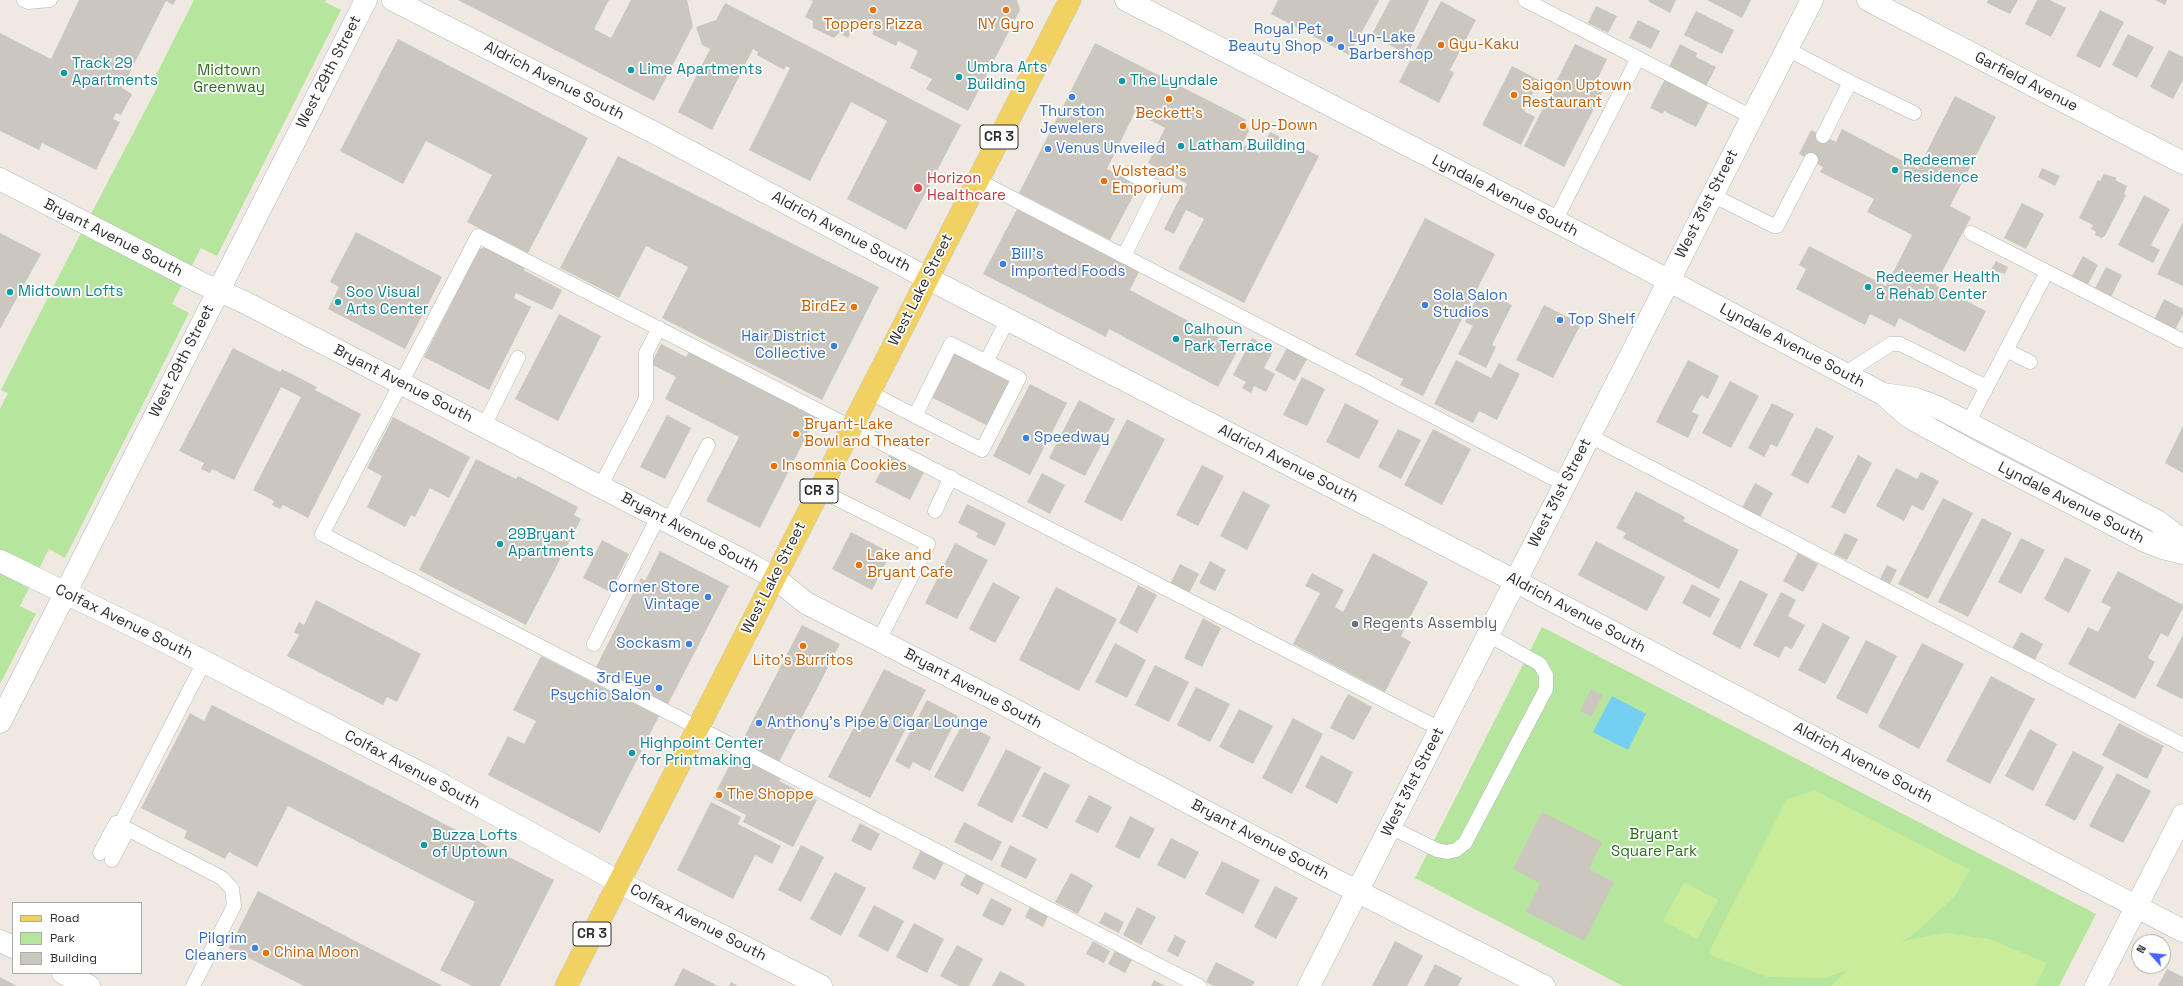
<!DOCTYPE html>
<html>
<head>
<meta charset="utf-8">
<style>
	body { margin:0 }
	#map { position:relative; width:2183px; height:986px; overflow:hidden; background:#efe9e1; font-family:"Space Grotesk",sans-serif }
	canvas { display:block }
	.legend { position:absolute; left:12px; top:902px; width:130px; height:72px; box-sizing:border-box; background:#fff; border:1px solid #ababab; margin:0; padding:5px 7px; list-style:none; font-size:12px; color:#2e2e2e }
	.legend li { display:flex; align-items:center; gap:8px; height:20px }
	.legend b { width:20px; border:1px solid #ababab }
	.north { position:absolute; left:2131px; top:934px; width:40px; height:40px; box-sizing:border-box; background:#fff; border:1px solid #ababab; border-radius:50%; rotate:297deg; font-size:11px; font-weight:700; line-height:16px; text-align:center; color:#2e2e2e }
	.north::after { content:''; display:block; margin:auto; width:14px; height:18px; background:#4264fb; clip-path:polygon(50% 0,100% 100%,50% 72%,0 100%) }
</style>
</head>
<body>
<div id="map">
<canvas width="2183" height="986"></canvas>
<ul class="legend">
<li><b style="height:5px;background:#f2d163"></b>Road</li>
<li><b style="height:11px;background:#b6e59e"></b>Park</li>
<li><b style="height:11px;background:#cbc7bf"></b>Building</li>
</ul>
<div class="north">N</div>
</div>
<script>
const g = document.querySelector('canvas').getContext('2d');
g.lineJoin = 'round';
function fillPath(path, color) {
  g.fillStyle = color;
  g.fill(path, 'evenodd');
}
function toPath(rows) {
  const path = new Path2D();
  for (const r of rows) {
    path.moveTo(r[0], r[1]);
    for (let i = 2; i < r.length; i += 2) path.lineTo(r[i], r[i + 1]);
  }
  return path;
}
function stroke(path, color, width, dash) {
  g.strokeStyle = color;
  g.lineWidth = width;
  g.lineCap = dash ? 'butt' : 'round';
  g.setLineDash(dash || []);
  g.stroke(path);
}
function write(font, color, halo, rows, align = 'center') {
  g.font = font + ' "Space Grotesk",sans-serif';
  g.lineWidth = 3.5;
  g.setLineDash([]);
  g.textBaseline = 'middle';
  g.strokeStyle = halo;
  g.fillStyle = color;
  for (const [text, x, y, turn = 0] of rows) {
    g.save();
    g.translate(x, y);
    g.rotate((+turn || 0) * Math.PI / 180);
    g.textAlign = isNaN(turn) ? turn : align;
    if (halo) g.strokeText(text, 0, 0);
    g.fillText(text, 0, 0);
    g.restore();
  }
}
fillPath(toPath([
	[194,0,326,0,325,2,341,10,217,256,201,248,172,304,189,313,65,558,49,549,23,600,20,606,36,614,0,684,0,409,8,393,1,390,68,258,158,86,152,83],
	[1542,627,2096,914,2059,986,1623,986,1415,878]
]), '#b6e59e');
fillPath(toPath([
	[1814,790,1970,870,1955,896,1915,933,1900,943,1912,939,1946,933,1989,939,2047,963,2035,986,1831,986,1848,970,1823,978,1767,977,1708,954,1786,800],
	[1684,882,1718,900,1697,939,1663,921]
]), '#c9ec9a');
fillPath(toPath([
	[1612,696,1646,714,1628,750,1593,732]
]), '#75cff0');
fillPath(toPath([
	[79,0,176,0,173,5,166,1,122,88,132,94,121,115,116,113,113,119,120,122,96,170,42,143,39,150,0,131,0,33,51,59],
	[458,0,609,0,594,29,611,38,631,0,687,0,693,26,654,101],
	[811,0,1017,0,1020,10,968,111,926,89,932,79,910,68,918,51,898,41,896,46,872,34,874,30,856,21,848,38,839,33,834,38,813,28,813,21,805,17,813,1],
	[1278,0,1378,0,1379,1,1349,55,1271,14],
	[1390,0,1429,0,1412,35,1416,37,1406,57,1395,51,1396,48,1371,36],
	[1649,0,1676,0,1670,13,1648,1],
	[1707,0,1751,0,1742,18],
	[1988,0,2018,0,2010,14,1987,3],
	[2037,0,2050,0,2066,8,2051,37,2025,24],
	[2155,0,2167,0,2165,5],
	[1441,1,1476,20,1450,70,1454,73,1439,103,1399,82],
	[725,3,961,125,906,230,847,199,887,121,851,102,810,181,749,150,790,68,786,66,784,70,757,55,758,52,753,49,712,130,678,112,710,49,702,45,696,27,716,20],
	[1596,6,1617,16,1608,33,1588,23],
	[2100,10,2124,22,2100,68,2076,56],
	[1696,11,1734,30,1722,54,1684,35],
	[1638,20,1660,31,1651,49,1629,38],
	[2128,34,2154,47,2137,78,2112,65],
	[398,39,588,138,528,253,467,222,492,175,426,141,403,184,340,151],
	[1095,43,1245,119,1249,131,1242,144,1259,153,1270,132,1319,156,1244,303,1178,269,1204,219,1186,210,1174,234,1164,229,1187,184,1148,163,1165,128,1135,112,1107,169,1139,185,1110,240,1019,193],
	[1575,44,1607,59,1595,84,1604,89,1564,167,1524,146],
	[1680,44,1697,53,1696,57,1716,67,1705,88,1668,69],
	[2169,50,2183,57,2183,80,2173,99,2150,87],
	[1512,66,1539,80,1524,111,1535,117,1521,145,1482,125],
	[1665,79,1709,102,1696,127,1664,111,1663,114,1650,108],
	[1955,96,1996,117,1950,206,1971,217,1935,285,1986,311,1965,352,1899,318,1895,327,1870,314,1865,325,1796,289,1806,269,1799,265,1809,246,1886,286,1912,235,1867,212,1874,199,1820,172,1823,167,1799,154,1811,130,1836,142,1842,129,1918,169],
	[618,156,879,287,822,400,662,318,688,267,646,246,619,298,560,268],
	[2042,168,2060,176,2055,186,2038,177],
	[2104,174,2117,178,2115,180,2127,186,2124,194,2126,195,2105,236,2104,236,2102,238,2095,235,2096,232,2091,229,2093,225,2079,218,2098,180,2100,181],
	[2144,195,2170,209,2151,245,2160,250,2153,263,2118,245],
	[2022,203,2044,214,2026,249,2004,238],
	[1018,207,1140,270,1130,290,1239,348,1218,387,1109,329,1106,337,983,274],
	[1425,218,1495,254,1423,396,1400,385,1403,379,1355,355],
	[2183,222,2183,286,2157,274],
	[356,232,442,277,405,349,328,309,339,287,330,282],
	[0,233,41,254,0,329],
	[490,246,521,262,525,271,562,290,552,310,516,293,514,298,531,307,489,390,424,357,479,249],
	[2083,256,2098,265,2087,286,2071,278],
	[1996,261,2008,267,2005,274,1991,270],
	[2106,267,2122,275,2111,297,2095,288],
	[1488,293,1512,305,1492,345,1496,347,1486,368,1458,354,1473,326,1465,322,1476,299,1483,303],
	[2164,299,2183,309,2183,314,2174,332,2153,322],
	[1544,305,1581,324,1553,378,1516,360],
	[559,314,601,336,558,421,515,399],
	[1252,338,1274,349,1264,368,1275,374,1266,392,1254,386,1251,393,1242,388,1246,382,1233,375],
	[661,344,686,357,691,348,818,413,760,528,706,501,739,437,665,399,676,377,651,364],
	[233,348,280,372,282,369,317,387,315,390,361,414,308,518,283,505,280,509,272,505,274,501,253,490,301,397,281,387,234,480,212,469,210,473,201,469,204,463,179,451],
	[1287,348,1307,359,1295,381,1275,370],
	[953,353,1012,383,990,427,931,397],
	[1456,360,1491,378,1499,363,1520,374,1497,420,1479,411,1473,423,1434,404],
	[1688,360,1719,376,1708,399,1701,395,1692,412,1699,415,1688,438,1656,422],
	[1302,377,1325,389,1307,426,1283,415],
	[1730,381,1759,396,1731,448,1702,433],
	[1030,384,1067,403,1030,475,993,456],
	[1079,400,1115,419,1085,476,1049,458],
	[1345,403,1379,421,1359,459,1326,442],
	[1772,403,1794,414,1777,447,1771,444,1764,457,1748,448],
	[667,415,691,428,665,479,640,467],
	[393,417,470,457,449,498,430,488,415,517,411,515,405,527,367,507,382,476,367,468],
	[1127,419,1165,439,1122,521,1084,502],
	[2183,426,2183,473,2165,463],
	[1816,427,1834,436,1808,484,1791,475],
	[1398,429,1421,440,1401,479,1378,467],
	[1433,429,1471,449,1442,505,1404,485],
	[891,452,925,470,910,500,875,482],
	[1858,455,1872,463,1845,514,1831,507],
	[476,459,516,479,518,476,578,507,574,515,581,519,526,625,419,570],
	[1202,465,1224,476,1198,526,1176,515],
	[1896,468,1917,479,1921,472,1939,481,1923,511,1912,505,1904,521,1876,506],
	[1042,473,1065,485,1050,514,1027,502],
	[1755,483,1773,493,1760,517,1742,508],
	[1243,491,1270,505,1247,550,1220,536],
	[1636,491,1685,517,1683,521,1739,550,1719,589,1623,538,1626,533,1616,528],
	[1943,498,1973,513,1928,599,1898,584],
	[967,504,1006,523,995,546,976,537,978,533,958,523],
	[1982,518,2012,533,1968,617,1938,602],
	[851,532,891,553,872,590,832,569],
	[1845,533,1858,539,1847,560,1834,554],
	[2021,538,2045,550,2021,594,1998,582],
	[602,540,629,554,610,592,583,578],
	[1596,541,1665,577,1647,611,1578,575],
	[955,543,988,560,957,619,925,603],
	[660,551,729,586,668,704,596,667,641,578,645,581],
	[1373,553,1428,582,1401,636,1411,642,1385,692,1293,644,1320,593,1305,586,1312,573,1344,590,1335,607,1343,612],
	[1798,553,1818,564,1803,592,1783,581],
	[2065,557,2091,570,2069,613,2044,599],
	[1210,561,1226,570,1215,591,1199,583],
	[1180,564,1199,574,1188,595,1169,586],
	[1887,565,1897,570,1889,586,1879,581],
	[2118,571,2183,605,2183,608,2168,637,2161,633,2148,658,2155,662,2135,699,2068,664,2088,627,2098,632,2111,607,2101,602],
	[1740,580,1768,594,1740,649,1712,634],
	[993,582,1020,597,995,643,969,629],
	[1692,584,1720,599,1710,618,1682,603],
	[1138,585,1157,595,1137,633,1119,623],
	[1056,587,1117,619,1079,691,1019,660],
	[1781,592,1796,600,1788,616,1805,625,1792,649,1785,646,1779,658,1753,645],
	[316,600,421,654,397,702,387,697,383,705,287,656,299,635,294,632,299,622,304,625],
	[1203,618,1221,628,1202,667,1184,658],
	[1823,623,1850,637,1825,684,1798,670],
	[802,625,840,644,779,762,741,743],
	[2021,632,2043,644,2033,663,2011,651],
	[2183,635,2183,697,2182,699,2156,686],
	[1866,640,1897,656,1867,714,1836,698],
	[1115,643,1146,660,1127,698,1095,682],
	[1922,643,1964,664,1919,749,1878,727],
	[541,656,659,716,600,833,488,775,508,736,524,744,536,721,513,710],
	[1155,665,1189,682,1169,722,1135,705],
	[884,669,926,690,870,798,828,777],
	[1991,676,2035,699,1990,784,1946,761],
	[1196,687,1230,704,1210,742,1177,725],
	[1591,689,1603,695,1591,717,1580,711],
	[1348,694,1372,707,1354,740,1330,728],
	[927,700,958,716,930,771,913,762,909,769,895,761],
	[212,705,554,880,500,986,472,986,440,970,475,902,288,806,257,867,229,852,225,859,184,838,187,831,141,808,190,713,204,721],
	[1239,709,1273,726,1253,764,1219,747],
	[1293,718,1323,734,1292,794,1262,778],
	[963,723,991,737,963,792,934,777],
	[2119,723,2164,746,2147,779,2102,755],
	[2030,729,2057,744,2033,791,2005,776],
	[1006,749,1041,767,1012,823,977,805],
	[2073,751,2104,767,2075,821,2045,805],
	[735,754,781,777,779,781,817,800,793,847,743,822,746,815,713,798],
	[1321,755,1353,772,1337,804,1305,787],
	[1044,772,1070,785,1047,829,1022,816],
	[2117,773,2151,791,2123,843,2089,826],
	[1089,795,1112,807,1098,833,1075,822],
	[711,802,741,817,738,824,781,846,772,864,755,855,733,899,677,870],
	[1542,812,1602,842,1589,869,1614,882,1584,941,1526,912,1540,883,1513,869],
	[1130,816,1155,829,1139,859,1115,847],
	[964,822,1002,842,992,861,954,842],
	[860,823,880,834,871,851,851,841],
	[1171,838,1199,852,1185,879,1157,865],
	[801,845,824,857,801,902,778,890],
	[1010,845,1037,859,1026,879,1000,866],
	[921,850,944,862,935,880,912,868],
	[1222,861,1260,880,1243,914,1205,894],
	[835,872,866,888,841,936,810,919],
	[1071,873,1093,885,1078,914,1055,902],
	[966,874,984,883,978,895,960,885],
	[1275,886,1298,898,1276,939,1254,927],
	[258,891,443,986,304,986,229,948],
	[991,898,1012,909,1003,926,982,916],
	[874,905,904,921,888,952,858,936],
	[1030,907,1048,916,1043,927,1025,917],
	[1137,907,1156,917,1141,945,1123,935],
	[1105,912,1124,922,1119,933,1099,923],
	[914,923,944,939,927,973,896,957],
	[1175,935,1186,941,1178,957,1167,951],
	[1093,941,1110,951,1104,963,1086,954],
	[1395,941,1423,956,1407,986,1372,986],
	[957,945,983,959,969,986,959,986,940,976],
	[1115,951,1132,960,1125,973,1108,964],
	[1216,962,1255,982,1252,986,1214,986,1206,982],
	[1435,964,1462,978,1458,986,1424,986],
	[683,968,718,986,674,986],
	[2167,969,2183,977,2183,986,2158,986],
	[1000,971,1025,984,1024,986,992,986],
	[0,977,17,986,0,986],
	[1154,980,1165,986,1151,986],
	[731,982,738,986,729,986]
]), '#cbc7bf');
const service = toPath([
	[24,0,28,2,50,0],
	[1525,0,1752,117],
	[1787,49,1850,82,1823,136],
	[1850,82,1914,113],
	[977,180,1564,484],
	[1712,195,1774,226,1777,226,1811,160],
	[1555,221,1638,58],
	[1971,233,2183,341],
	[1124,256,1158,188,1129,173],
	[2006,350,2030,362],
	[986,362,1008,319],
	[1844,374,1891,344,1900,344,1987,387],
	[869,392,915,416,982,450,1019,378,951,344,915,416],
	[1968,423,2047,272],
	[484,426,518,358],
	[1588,435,2183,745],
	[600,487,646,399,646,353,659,328],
	[819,490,928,544,879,640],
	[935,511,951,477],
	[668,522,708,445],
	[594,644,658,517],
	[120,825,204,662],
	[1390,827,1437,850,1447,852,1456,850,1465,843,1546,689,1546,675,1540,664,1488,635],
	[100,853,116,823,222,878,232,889,234,906,193,986],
	[112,860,128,829],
	[1199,986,322,534,478,236,1440,729]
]);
const minor = toPath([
	[393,0,653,132,927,278,1515,581,2183,931],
	[1868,0,2183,163],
	[0,179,201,283,244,302,742,560,775,578,806,603,990,697,1327,876,1544,986],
	[0,561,164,641,424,775,652,900,821,986],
	[0,722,366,0],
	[2096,986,2183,815]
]);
const tertiary = toPath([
	[0,941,13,947],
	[63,973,89,986],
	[1309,986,1812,0]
]);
const secondary = toPath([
	[1126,0,1590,239,1883,394,1909,417,1974,453,2145,541,2163,548,2183,553],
	[1883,394,1916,399,1937,407,2157,521,2183,540]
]);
const primary = toPath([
	[566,986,1070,0]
]);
stroke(service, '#b4b7c1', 15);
stroke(minor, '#b4b7c1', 23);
stroke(tertiary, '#b4b7c1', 23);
stroke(secondary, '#b4b7c1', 23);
stroke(primary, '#c9c9c9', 23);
stroke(service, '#fff', 14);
stroke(minor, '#fff', 22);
stroke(tertiary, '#fff', 22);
stroke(secondary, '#fff', 22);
stroke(primary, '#f2d163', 22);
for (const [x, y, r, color] of [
	[873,10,4,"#e8710a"],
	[1006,10,4,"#e8710a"],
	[1330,39,4,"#3f7fe0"],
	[1441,45,4,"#e8710a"],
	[1341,47,4,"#3f7fe0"],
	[631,70,4,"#0f9aa8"],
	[64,73,4,"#0f9aa8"],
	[959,77,4,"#0f9aa8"],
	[1122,81,4,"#0f9aa8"],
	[1514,95,4,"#e8710a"],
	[1072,97,4,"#3f7fe0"],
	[1169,99,4,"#e8710a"],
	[1243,126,4,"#e8710a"],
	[1181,146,4,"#0f9aa8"],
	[1048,149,4,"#3f7fe0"],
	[1895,170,4,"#0f9aa8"],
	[1104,181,4,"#e8710a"],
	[918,188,5,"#e0444e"],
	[1003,264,4,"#3f7fe0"],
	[1868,287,4,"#0f9aa8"],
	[10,292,4,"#0f9aa8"],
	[338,302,4,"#0f9aa8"],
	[1425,305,4,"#3f7fe0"],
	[854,307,4,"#e8710a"],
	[1560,320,4,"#3f7fe0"],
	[1176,339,4,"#0f9aa8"],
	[834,346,4,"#3f7fe0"],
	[796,434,4,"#e8710a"],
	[1026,438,4,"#3f7fe0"],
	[774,466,4,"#e8710a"],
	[500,544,4,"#0f9aa8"],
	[859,565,4,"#e8710a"],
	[708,597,4,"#3f7fe0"],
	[1355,624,4,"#6b7280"],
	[689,644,4,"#3f7fe0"],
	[803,646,4,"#e8710a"],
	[659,688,4,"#3f7fe0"],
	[759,723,4,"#3f7fe0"],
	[632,753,4,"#0f9aa8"],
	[719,795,4,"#e8710a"],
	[424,845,4,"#0f9aa8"],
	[255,948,4,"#3f7fe0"],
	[266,953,4,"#e8710a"]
]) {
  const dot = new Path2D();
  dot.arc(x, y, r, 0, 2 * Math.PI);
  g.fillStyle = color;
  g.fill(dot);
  stroke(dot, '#fff', 1.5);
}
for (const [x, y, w] of [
	[999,137,38],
	[819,491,38],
	[592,934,38]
]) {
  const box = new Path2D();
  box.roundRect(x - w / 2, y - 12, w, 24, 3);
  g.fillStyle = '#fff';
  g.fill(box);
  stroke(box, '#2e2e2e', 1);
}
write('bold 14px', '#2e2e2e', null, [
	["CR 3",999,137],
	["CR 3",819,491],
	["CR 3",592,934]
]);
write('15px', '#c56008', '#fff', [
	["Toppers Pizza",873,25,"center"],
	["NY Gyro",1006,25,"center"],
	["Gyu-Kaku",1449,45],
	["Saigon Uptown",1522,86],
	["Restaurant",1522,103],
	["Beckett’s",1169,114,"center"],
	["Up-Down",1251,126],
	["Volstead's",1112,172],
	["Emporium",1112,189],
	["BirdEz",846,307,"right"],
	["Bryant-Lake",804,425],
	["Bowl and Theater",804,442],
	["Insomnia Cookies",782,466],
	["Lake and",867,556],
	["Bryant Cafe",867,573],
	["Lito's Burritos",803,661,"center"],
	["The Shoppe",727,795],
	["China Moon",274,953]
], 'left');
write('15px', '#366cbe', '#fff', [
	["Royal Pet",1322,30,"right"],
	["Beauty Shop",1322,47,"right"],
	["Lyn-Lake",1349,38],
	["Barbershop",1349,55],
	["Thurston",1072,112,"center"],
	["Jewelers",1072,129,"center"],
	["Venus Unveiled",1056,149],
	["Bill's",1011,255],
	["Imported Foods",1011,272],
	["Sola Salon",1433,296],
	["Studios",1433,313],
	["Top Shelf",1568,320],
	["Hair District",826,337,"right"],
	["Collective",826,354,"right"],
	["Speedway",1034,438],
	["Corner Store",700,588,"right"],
	["Vintage",700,605,"right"],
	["Sockasm",681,644,"right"],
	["3rd Eye",651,679,"right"],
	["Psychic Salon",651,696,"right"],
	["Anthony's Pipe & Cigar Lounge",767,723],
	["Pilgrim",247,939,"right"],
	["Cleaners",247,956,"right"]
], 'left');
write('15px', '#0d838f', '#fff', [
	["Track 29",72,64],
	["Apartments",72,81],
	["Umbra Arts",967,68],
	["Building",967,85],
	["Lime Apartments",639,70],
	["The Lyndale",1130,81],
	["Latham Building",1189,146],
	["Redeemer",1903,161],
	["Residence",1903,178],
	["Redeemer Health",1876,278],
	["& Rehab Center",1876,295],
	["Midtown Lofts",18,292],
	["Soo Visual",346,293],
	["Arts Center",346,310],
	["Calhoun",1184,330],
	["Park Terrace",1184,347],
	["29Bryant",508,535],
	["Apartments",508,552],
	["Highpoint Center",640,744],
	["for Printmaking",640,761],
	["Buzza Lofts",432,836],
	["of Uptown",432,853]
], 'left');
write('15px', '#2c6e1b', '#fff', [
	["Midtown",229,71],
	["Greenway",229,88],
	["Bryant",1654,835],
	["Square Park",1654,852]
]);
write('15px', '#2e2e2e', '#fff', [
	["West 29th Street",329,72,-63],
	["Aldrich Avenue South",554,81,27],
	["Garfield Avenue",2026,82,27],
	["Lyndale Avenue South",1505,196,27],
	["West 31st Street",1707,204,-63],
	["Aldrich Avenue South",841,232,28],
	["Bryant Avenue South",113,238,27],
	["West Lake Street",921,290,-63],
	["Lyndale Avenue South",1792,346,28],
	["West 29th Street",182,361,-63],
	["Bryant Avenue South",403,384,27],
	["Aldrich Avenue South",1288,464,27],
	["West 31st Street",1560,493,-63],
	["Lyndale Avenue South",2071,503,27],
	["Bryant Avenue South",690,533,28],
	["West Lake Street",774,578,-63],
	["Aldrich Avenue South",1576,613,28],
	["Colfax Avenue South",124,622,26],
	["Bryant Avenue South",973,689,28],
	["Aldrich Avenue South",1863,763,28],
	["Colfax Avenue South",412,770,28],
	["West 31st Street",1413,782,-63],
	["Bryant Avenue South",1260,840,28],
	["Colfax Avenue South",698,923,27]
]);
write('15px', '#be3a42', '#fff', [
	["Horizon",927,179],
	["Healthcare",927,196]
], 'left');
write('15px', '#5b616d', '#fff', [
	["Regents Assembly",1363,624]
], 'left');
</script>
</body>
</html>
